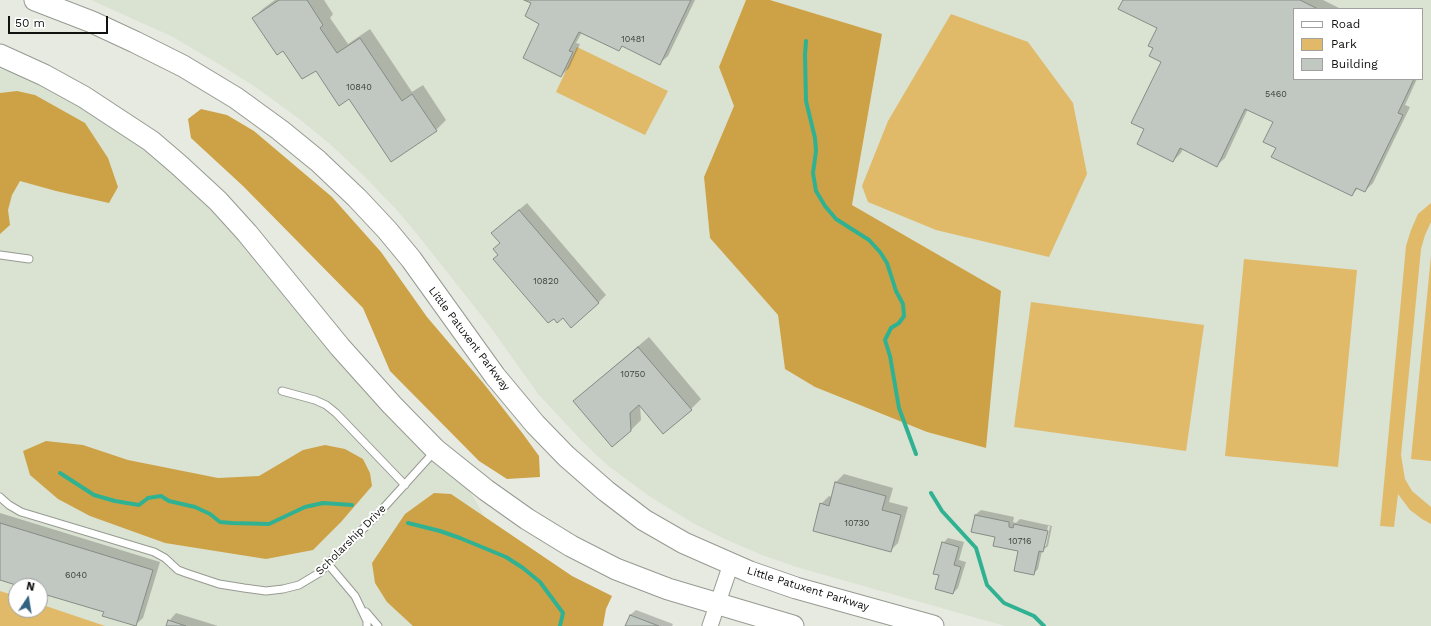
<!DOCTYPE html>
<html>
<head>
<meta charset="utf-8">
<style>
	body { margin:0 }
	#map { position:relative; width:1431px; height:626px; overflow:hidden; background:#e6eae1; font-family:"Work Sans",sans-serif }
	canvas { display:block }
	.legend { position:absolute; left:1293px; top:8px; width:130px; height:72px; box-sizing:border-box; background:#fff; border:1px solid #9fa09f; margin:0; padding:5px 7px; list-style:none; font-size:12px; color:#10120f }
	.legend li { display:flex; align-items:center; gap:8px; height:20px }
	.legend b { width:20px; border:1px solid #9fa09f }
	.north { position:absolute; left:8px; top:578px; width:40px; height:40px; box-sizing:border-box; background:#fff; border:1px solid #9fa09f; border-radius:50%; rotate:12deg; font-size:11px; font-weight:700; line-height:16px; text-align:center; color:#10120f }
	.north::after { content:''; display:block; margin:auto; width:14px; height:18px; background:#326280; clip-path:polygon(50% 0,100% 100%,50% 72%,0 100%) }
	.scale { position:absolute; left:8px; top:16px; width:100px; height:18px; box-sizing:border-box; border:2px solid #10120f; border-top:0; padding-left:5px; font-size:12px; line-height:14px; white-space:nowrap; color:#10120f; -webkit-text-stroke:3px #fff; paint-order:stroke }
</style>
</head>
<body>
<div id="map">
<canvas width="1431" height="626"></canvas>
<ul class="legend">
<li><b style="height:5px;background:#fff"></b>Road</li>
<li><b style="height:11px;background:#e0ba69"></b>Park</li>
<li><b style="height:11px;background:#c0c8c1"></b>Building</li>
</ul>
<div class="north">N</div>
<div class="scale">50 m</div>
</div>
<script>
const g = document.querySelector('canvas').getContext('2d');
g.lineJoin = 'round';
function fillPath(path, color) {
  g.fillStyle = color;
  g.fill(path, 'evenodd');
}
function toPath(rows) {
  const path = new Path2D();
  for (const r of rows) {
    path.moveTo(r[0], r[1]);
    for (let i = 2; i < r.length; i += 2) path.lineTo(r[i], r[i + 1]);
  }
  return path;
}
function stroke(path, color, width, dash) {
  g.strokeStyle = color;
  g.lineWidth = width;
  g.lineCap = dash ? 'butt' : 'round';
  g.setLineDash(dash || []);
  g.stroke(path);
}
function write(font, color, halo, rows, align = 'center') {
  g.font = font + ' "Work Sans",sans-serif';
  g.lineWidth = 4;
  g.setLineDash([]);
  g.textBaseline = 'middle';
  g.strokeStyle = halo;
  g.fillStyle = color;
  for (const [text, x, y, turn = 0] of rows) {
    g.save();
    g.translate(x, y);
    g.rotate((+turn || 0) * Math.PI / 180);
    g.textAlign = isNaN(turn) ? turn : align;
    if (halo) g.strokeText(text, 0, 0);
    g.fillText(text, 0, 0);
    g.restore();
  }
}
fillPath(toPath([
	[91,0,746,0,719,67,734,106,704,177,710,238,778,315,785,369,815,387,927,432,986,448,1001,291,852,205,882,34,770,0,1431,0,1431,626,1005,626,800,568,762,555,725,539,693,523,649,496,606,464,582,441,539,395,489,325,417,234,395,208,363,175,330,144,298,118,257,88,214,61,171,36],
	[1294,9,1422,9,1422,79,1294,79],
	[0,69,43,82,81,103,175,170,467,486,547,626,0,626],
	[16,586,40,586,40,610,16,610]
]), '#dae2d2');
fillPath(toPath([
	[951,14,1028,42,1073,103,1087,174,1049,257,936,230,868,202,862,186,888,121],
	[577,47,668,91,645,135,556,92],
	[1431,203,1431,222,1425,235,1421,249,1401,455,1405,479,1412,491,1431,507,1431,524,1422,519,1410,510,1398,494,1394,527,1380,526,1406,246,1411,230,1418,214],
	[1431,256,1431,461,1411,459],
	[1244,259,1357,270,1338,467,1225,456],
	[1031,302,1204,325,1186,451,1014,427],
	[0,591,16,596,16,610,40,610,40,604,105,626,0,626]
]), '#e0ba69');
fillPath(toPath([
	[746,0,770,0,882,34,852,205,1001,291,986,448,927,432,815,387,785,369,778,315,710,238,704,177,734,106,719,67],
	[17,91,35,95,85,123,108,158,118,187,109,203,56,191,20,181,12,195,8,210,10,225,0,234,0,93],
	[201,109,227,115,254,131,332,197,381,252,427,317,484,384,523,434,539,456,540,477,507,479,479,461,390,371,363,308,243,186,191,138,188,119],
	[46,441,83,445,128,460,218,478,259,476,303,450,325,445,345,449,363,459,370,473,372,486,341,522,313,550,266,559,165,543,90,516,58,499,30,475,23,451],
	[434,493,451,494,572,576,612,596,606,609,603,626,413,626,387,602,375,583,372,563,405,514]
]), '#cda246');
fillPath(toPath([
	[275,0,324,0,333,14,330,18,348,44,370,29,412,92,423,85,446,120,436,130,349,98,316,69,284,50,253,18,264,8],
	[526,0,695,0,668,56,660,63,623,46,619,50,582,32,576,43,580,44,569,68,561,76,532,3],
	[1124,0,1323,0,1341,9,1294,9,1294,79,1417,79,1405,105,1410,107,1373,183,1365,191,1358,188,1352,195,1277,147,1274,122,1248,109,1225,158,1217,165,1183,149,1181,153,1173,161,1162,61,1154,48,1158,28],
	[527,203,606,295,598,303,563,317,499,254,501,243,501,225],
	[649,337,701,399,691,409,640,405,641,420,630,431,575,401,585,391],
	[844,474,893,488,889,502,908,507,898,543,890,551,821,504,829,496,832,497,836,482],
	[981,510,1014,517,1013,522,1016,523,1020,519,1052,526,1048,546,1042,551,1038,569,1033,574,1019,550,996,536,972,531,975,515],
	[1048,526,1050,526,1046,546,1044,546],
	[0,513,160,562,143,618,135,625,105,612,40,591,40,586,22,586,0,579],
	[948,538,964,542,959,560,966,562,958,588,953,593,943,543],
	[636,610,673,624,672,626,626,626,630,615],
	[176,613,218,626,167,626,169,621]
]), '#0003');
stroke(toPath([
	[806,41,805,55,806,101,815,138,816,151,813,173,816,191,825,206,836,219,869,240,880,252,887,263,896,291,903,304,904,316,899,323,891,328,885,340,890,356,899,408,916,454],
	[60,473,94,495,115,501,139,505,148,498,161,496,169,501,195,507,210,514,220,522,232,523,269,524,305,507,323,503,352,505],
	[931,493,942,511,976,548,987,585,1004,603,1034,616,1044,626],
	[408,523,440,531,460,538,506,557,523,568,540,582,563,613,560,626]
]), '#30b292', 4);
const building = toPath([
	[279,0,307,0,323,25,320,28,337,53,360,38,402,101,412,94,437,131,391,162,349,99,339,106,316,71,302,79,283,51,277,55,252,18,279,0],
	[524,0,691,0,660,65,622,46,619,51,579,32,569,51,573,52,561,77,523,58,539,24,525,16,531,3,524,0],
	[1123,0,1300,0,1318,9,1294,9,1294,79,1414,79,1398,113,1403,115,1365,192,1356,188,1352,196,1271,157,1276,148,1263,142,1273,122,1245,109,1217,167,1180,148,1173,162,1137,144,1144,129,1131,123,1161,62,1149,56,1153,48,1148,46,1157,28,1118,9,1123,0],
	[519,210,599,303,571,328,563,318,557,323,554,319,548,323,493,259,498,255,493,249,500,243,491,233,519,210],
	[638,347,692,410,663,434,639,405,630,413,631,431,612,447,573,401,638,347],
	[835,482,886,496,882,510,901,515,891,552,813,531,820,503,829,506,835,482],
	[975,515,1009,522,1009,527,1013,528,1014,524,1048,531,1043,552,1039,551,1034,575,1014,571,1018,551,993,546,995,537,971,532,975,515],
	[0,523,153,570,136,626,102,616,104,612,40,593,40,586,19,586,0,580,0,523],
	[942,542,959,547,954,565,961,567,953,594,935,589,939,575,933,574,942,542],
	[630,615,659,626,625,626,630,615],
	[168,620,186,626,166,626,168,620]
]);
fillPath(building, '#c0c8c1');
stroke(building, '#868d87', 1);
const lane = toPath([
	[0,255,29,259],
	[282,391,315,400,326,405,336,413,405,485],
	[0,497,9,505,21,512,154,552,165,558,178,570,186,573,219,584,244,588,266,591,283,589,299,585,319,573,378,514,435,451],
	[328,564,355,596,367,621,367,626],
	[366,612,378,626]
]);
const street = toPath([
	[710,626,731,564]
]);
const secondary = toPath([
	[35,0,92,22,135,42,183,66,236,98,280,130,318,161,357,198,387,230,411,259,495,376,535,424,566,456,606,491,644,520,684,543,750,572,796,588,933,626],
	[0,55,44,75,84,97,151,141,179,165,218,201,247,233,340,347,392,405,436,450,486,490,527,519,571,546,616,569,668,589,793,626]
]);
stroke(lane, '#969a92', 9);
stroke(street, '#969a92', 17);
stroke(secondary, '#969a92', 23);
stroke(lane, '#fff', 7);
stroke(street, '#fff', 15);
stroke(secondary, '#fff', 21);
write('9px', '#3c403c', null, [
	["10481",633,39],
	["10840",359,87],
	["5460",1276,94],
	["10820",546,281],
	["10750",633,374],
	["10730",857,523],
	["10716",1020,541],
	["6040",76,575]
]);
write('11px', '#10120f', '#fff', [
	["Little Patuxent Parkway",469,339,53],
	["Scholarship Drive",351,540,-45],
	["Little Patuxent Parkway",808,589,17]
]);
</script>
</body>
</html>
